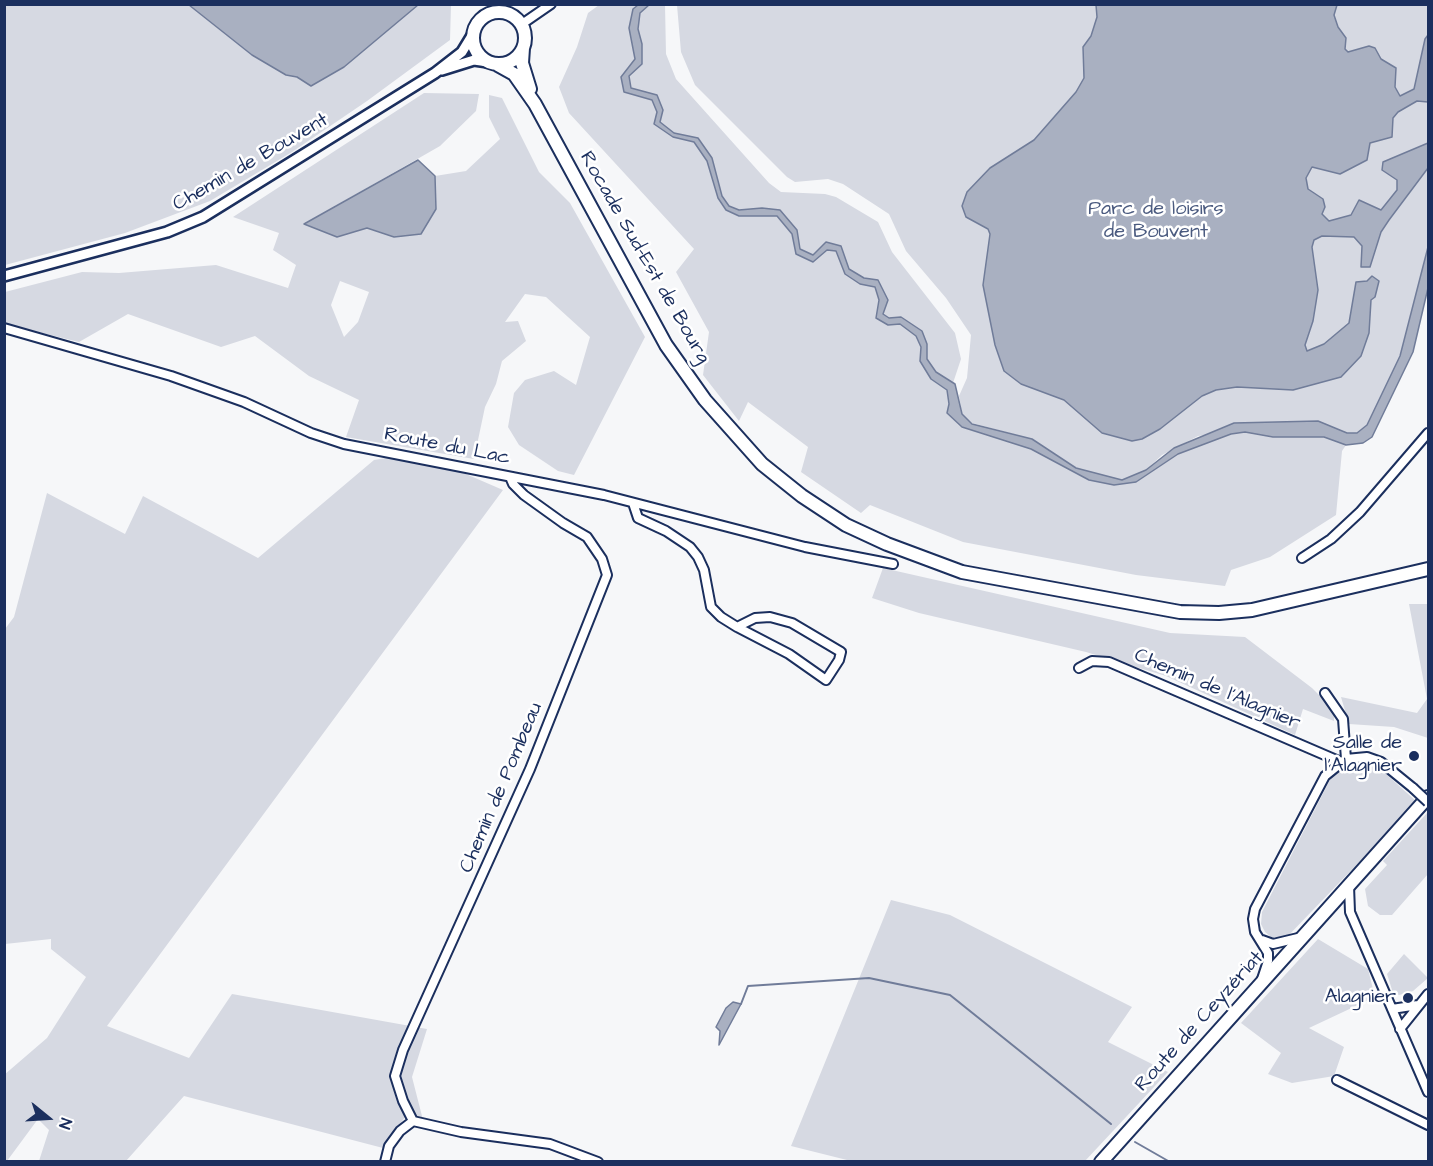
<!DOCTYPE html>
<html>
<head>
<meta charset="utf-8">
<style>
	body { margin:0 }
	#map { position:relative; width:1433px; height:1166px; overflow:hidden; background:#f6f7f9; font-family:"Architects Daughter",sans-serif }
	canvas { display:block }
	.frame { position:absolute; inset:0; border:6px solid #1b2f5e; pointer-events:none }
	.north { position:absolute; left:18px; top:1088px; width:60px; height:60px; -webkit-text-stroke:4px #fff; paint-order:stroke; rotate:108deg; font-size:16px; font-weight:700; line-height:24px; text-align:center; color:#1b2f5e }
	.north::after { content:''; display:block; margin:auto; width:21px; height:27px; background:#1b2f5e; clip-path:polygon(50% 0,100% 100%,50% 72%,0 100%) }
</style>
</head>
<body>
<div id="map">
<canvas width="1433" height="1166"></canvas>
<div class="frame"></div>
<div class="north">N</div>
</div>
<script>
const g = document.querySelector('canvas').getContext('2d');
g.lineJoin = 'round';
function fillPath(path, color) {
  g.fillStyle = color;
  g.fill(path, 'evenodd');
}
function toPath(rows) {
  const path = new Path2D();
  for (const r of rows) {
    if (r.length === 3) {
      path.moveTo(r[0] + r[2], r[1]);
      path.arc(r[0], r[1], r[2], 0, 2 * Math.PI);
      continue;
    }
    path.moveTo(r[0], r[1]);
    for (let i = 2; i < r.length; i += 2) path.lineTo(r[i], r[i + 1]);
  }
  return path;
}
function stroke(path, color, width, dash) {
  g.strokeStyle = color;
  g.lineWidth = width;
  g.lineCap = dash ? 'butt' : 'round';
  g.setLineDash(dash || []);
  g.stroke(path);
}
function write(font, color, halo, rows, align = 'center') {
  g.font = font + ' "Architects Daughter",sans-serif';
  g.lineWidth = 5;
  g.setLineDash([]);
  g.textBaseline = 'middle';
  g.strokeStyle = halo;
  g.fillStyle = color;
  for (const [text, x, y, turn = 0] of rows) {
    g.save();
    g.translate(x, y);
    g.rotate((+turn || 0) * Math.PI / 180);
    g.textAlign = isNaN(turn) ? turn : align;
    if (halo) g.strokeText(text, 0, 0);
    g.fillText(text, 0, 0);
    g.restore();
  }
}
fillPath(toPath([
	[5,5,189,5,252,55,286,75,297,77,311,85,418,5,451,5,450,40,367,101,292,152,210,201,125,233,5,265],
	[599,5,665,5,666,54,676,79,769,183,781,192,825,194,836,197,878,222,892,252,955,333,961,359,952,386,962,427,1031,449,1089,480,1114,485,1136,482,1178,454,1231,434,1245,432,1273,437,1324,437,1346,445,1342,451,1336,515,1270,557,1231,570,1225,586,1136,575,963,542,870,505,861,513,801,472,808,447,748,402,739,421,703,375,709,332,676,272,694,249,569,113,559,87,577,47,588,13],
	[677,5,1428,5,1428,247,1400,356,1366,428,1357,433,1347,433,1318,421,1198,436,1162,455,1146,470,1122,480,1076,468,1032,439,968,422,962,414,959,396,967,378,971,335,946,298,906,251,889,214,843,184,828,179,795,182,787,177,695,85,681,52],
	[424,93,479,94,476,111,440,146,304,224,337,237,367,228,394,237,436,209,435,176,466,171,500,139,489,117,489,95,502,98,539,172,570,203,645,337,574,475,558,471,519,445,508,427,514,393,525,380,554,371,576,385,590,337,546,297,525,294,505,322,518,321,526,341,502,361,496,384,485,407,474,459,346,437,359,400,309,376,255,336,221,347,128,314,79,342,5,324,5,292,82,272,119,273,216,265,288,288,296,265,273,250,279,233,233,217],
	[340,281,369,292,358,322,344,337,331,305],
	[392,457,452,468,503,490,107,1026,189,1058,232,994,427,1029,412,1077,423,1120,405,1117,383,1148,184,1096,126,1161,39,1161,49,1130,38,1119,7,1161,5,1161,4,1075,47,1038,86,977,51,949,51,939,5,944,5,629,14,617,47,493,125,534,143,496,258,558,374,460],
	[883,568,1170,633,1245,637,1312,688,1334,710,1334,721,1303,709,1295,735,1166,676,1086,652,919,613,872,598],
	[1409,604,1428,604,1428,738,1394,727,1349,724,1341,697,1417,713,1427,699],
	[1355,762,1375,764,1417,802,1287,937,1271,937,1265,932,1261,924,1262,912,1332,776],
	[1427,813,1428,874,1392,915,1380,915,1368,906,1365,889,1387,865,1383,861],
	[891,900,950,915,1132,1007,1108,1042,1168,1072,1085,1161,851,1161,791,1146],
	[1318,939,1368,969,1375,997,1309,1028,1344,1047,1334,1076,1292,1083,1268,1074,1281,1053,1241,1023],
	[1404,954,1428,978,1413,991,1399,995,1393,993,1387,974]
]), '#d6d9e2');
const water = toPath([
	[189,5,418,5,344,67,311,86,297,77,286,75,252,55,189,5],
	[638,5,649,5,640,13,638,29,642,44,642,64,629,76,631,88,657,95,663,110,660,122,674,133,698,138,712,158,722,196,729,206,739,210,762,208,780,210,797,230,800,249,813,255,826,242,841,246,849,269,864,278,878,280,888,300,883,314,889,318,901,317,922,331,927,344,927,359,936,372,955,384,962,414,972,424,1032,439,1076,468,1122,480,1146,470,1174,448,1234,423,1318,421,1347,433,1357,433,1367,425,1400,356,1428,247,1428,288,1413,352,1372,437,1363,443,1346,445,1324,437,1273,437,1245,432,1231,434,1178,454,1136,482,1114,485,1089,480,1031,449,962,427,947,413,949,404,947,390,931,379,920,361,921,347,916,336,900,324,888,325,876,318,879,300,875,287,860,284,845,274,836,251,827,250,813,262,796,254,792,234,777,216,739,216,726,210,718,198,707,161,694,142,673,137,654,124,657,112,652,100,624,92,621,77,635,59,629,28,633,9,638,5],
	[1096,5,1337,5,1334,15,1338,27,1346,38,1345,49,1348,52,1369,46,1375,48,1381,59,1396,68,1395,87,1400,96,1414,89,1425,39,1428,35,1428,102,1417,101,1398,112,1393,118,1392,137,1370,143,1367,160,1340,174,1312,167,1306,178,1308,189,1323,199,1325,207,1322,214,1329,221,1351,215,1359,200,1381,210,1397,190,1397,180,1382,170,1383,162,1428,143,1428,168,1389,220,1381,232,1370,267,1361,267,1362,246,1354,237,1322,236,1314,240,1312,247,1318,290,1313,321,1305,345,1307,351,1324,344,1349,323,1356,282,1367,281,1372,276,1379,281,1375,297,1371,300,1369,333,1361,356,1341,377,1293,390,1237,387,1216,390,1202,396,1160,429,1142,439,1132,441,1102,433,1064,400,1021,384,1004,371,995,345,983,285,990,234,988,229,966,217,962,206,967,192,990,168,1034,140,1076,92,1084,78,1083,47,1091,36,1097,17,1096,5],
	[418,160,435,176,436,209,421,234,394,237,367,228,337,237,304,224,418,160],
	[733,1002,741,1004,719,1045,720,1031,716,1027,726,1008,733,1002]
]);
fillPath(water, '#a9b0c1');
stroke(water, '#707c99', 1.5);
stroke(toPath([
	[741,1004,748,986,869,978,950,995,1111,1124],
	[1135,1142,1170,1162]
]), '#707c99', 2);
const minor = toPath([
	[522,24,551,4],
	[4,328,171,376,244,402,311,433,344,444,604,495,805,547,893,564],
	[633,503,638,518,666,531,690,547,698,557,704,570,711,607,721,617,737,627,789,654,826,680,839,660,841,652,792,623,770,617,755,618,737,627],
	[1302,558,1331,539,1360,512,1428,433],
	[1079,668,1092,661,1109,662,1341,762],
	[1325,693,1343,719,1346,759],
	[1349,886,1350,912,1428,1092],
	[1262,940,1273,944,1298,938],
	[1262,979,1268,961,1268,953,1255,932,1253,919,1255,909,1325,776,1346,759,1367,757,1381,762,1413,788],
	[1392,1009,1418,1005],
	[1400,1029,1428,994],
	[1337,1080,1428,1125],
	[413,1121,403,1101,395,1076,403,1050,530,769,607,575,602,559,587,537,563,523,524,495,513,484,510,477],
	[413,1121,461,1132,550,1144,598,1162],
	[385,1162,389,1146,400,1131,413,1121]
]);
const tertiary = toPath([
	[442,70,474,60,488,62],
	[4,276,167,232,203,217,435,73,462,52,473,34]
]);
const primary = toPath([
	[499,38,26],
	[523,48,522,63,530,89],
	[496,64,514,74,535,104,666,345,705,400,762,464,802,496,846,525,887,544,962,572,1180,612,1219,613,1252,610,1428,569],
	[1101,1162,1428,797]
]);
stroke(minor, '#1b2f5e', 12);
stroke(tertiary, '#1b2f5e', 14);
stroke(primary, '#1b2f5e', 16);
stroke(minor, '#fff', 8);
stroke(tertiary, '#fff', 9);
stroke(primary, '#fff', 12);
const minorBridge = toPath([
	[1413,788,1428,802]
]);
stroke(minorBridge, '#1b2f5e', 12, []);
stroke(minorBridge, '#fff', 8);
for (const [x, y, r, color] of [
	[1414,756,6,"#1b2f5e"],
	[1408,998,6,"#1b2f5e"]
]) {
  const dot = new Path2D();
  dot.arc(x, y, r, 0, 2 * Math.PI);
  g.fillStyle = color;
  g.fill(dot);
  stroke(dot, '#fff', 2);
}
write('20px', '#1b2f5e', '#fff', [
	["Chemin de Bouvent",251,163,-30],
	["Rocade Sud-Est de Bourg",644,258,60],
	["Route du Lac",447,447,11],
	["Chemin de l'Alagnier",1217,690,23],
	["Chemin de Pombeau",502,788,-67],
	["Route de Ceyzériat",1200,1022,-48]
]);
write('20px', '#4a5a7f', '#fff', [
	["Parc de loisirs",1156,210],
	["de Bouvent",1156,233]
]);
write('20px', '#1b2f5e', '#fff', [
	["Salle de",1402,744],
	["l'Alagnier",1402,767],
	["Alagnier",1396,998]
], 'right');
</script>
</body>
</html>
